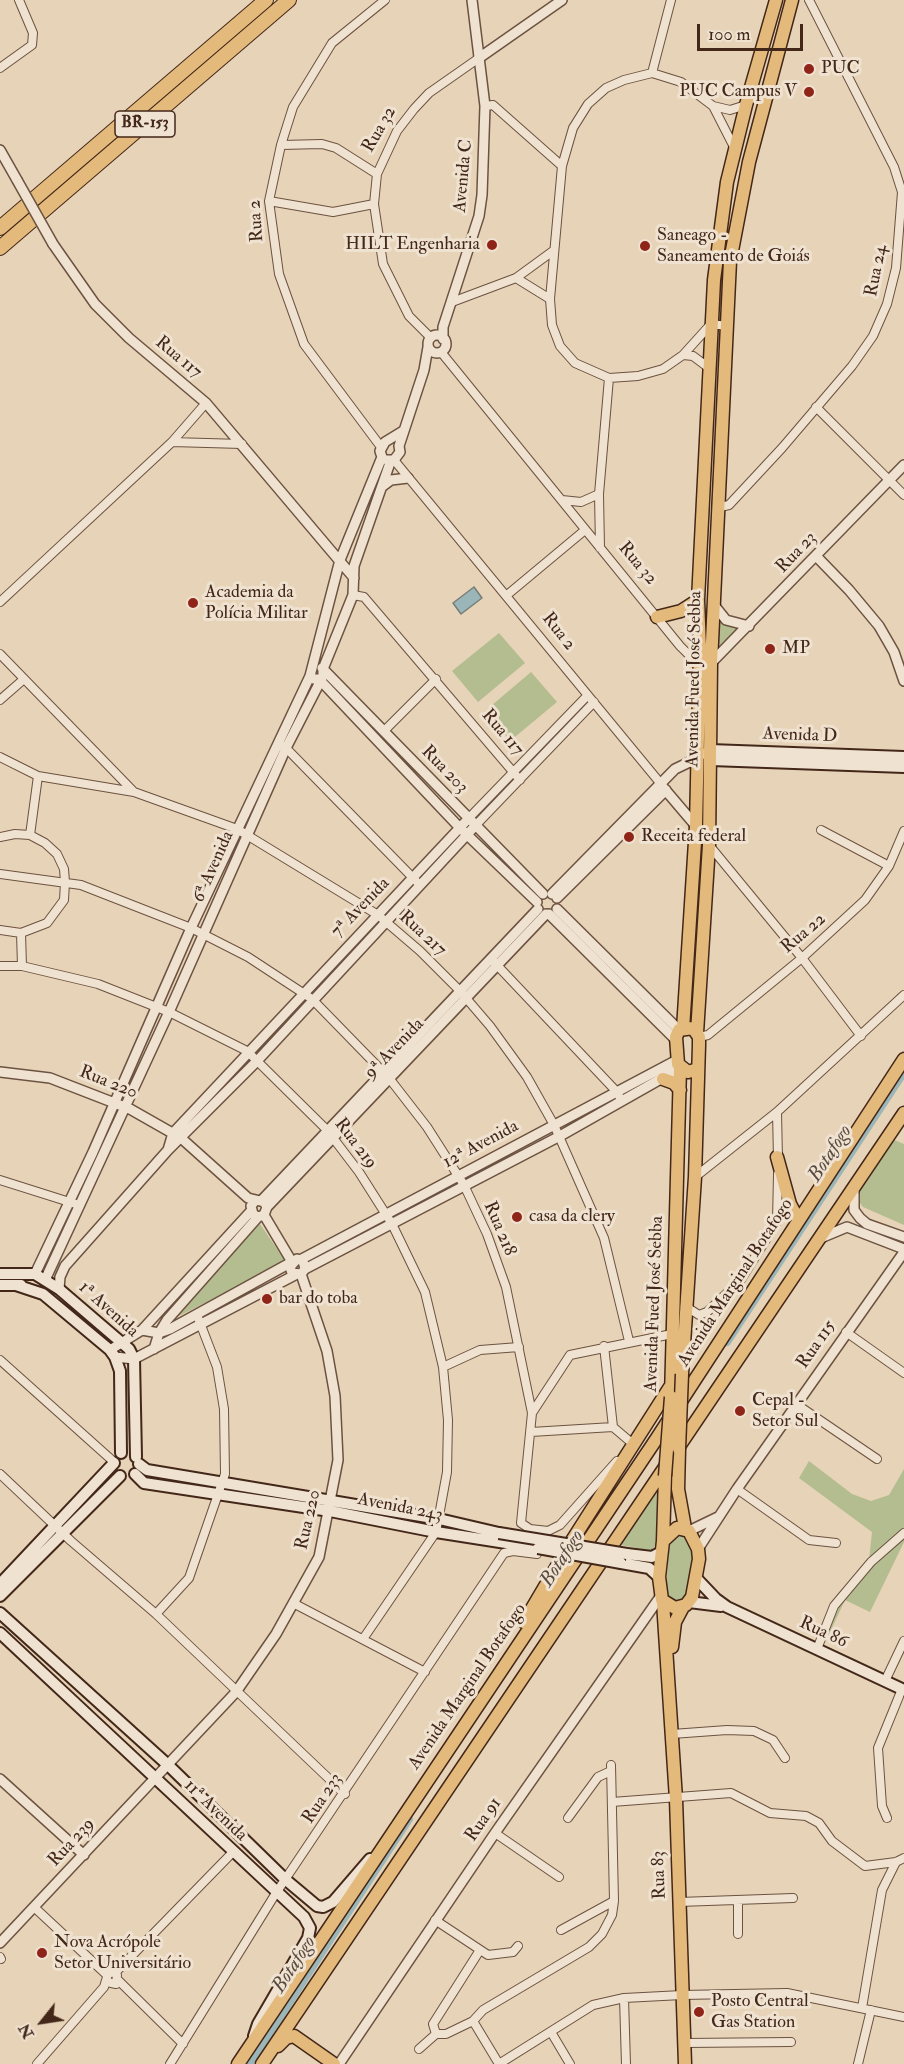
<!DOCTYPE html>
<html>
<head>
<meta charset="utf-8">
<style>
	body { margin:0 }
	#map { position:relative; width:904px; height:2064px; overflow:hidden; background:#e7d3b7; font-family:"IM FELL Double Pica",serif }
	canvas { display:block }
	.north { position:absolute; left:12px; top:1992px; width:60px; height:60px; -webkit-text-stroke:4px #efe2d0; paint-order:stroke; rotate:240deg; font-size:16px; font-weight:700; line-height:24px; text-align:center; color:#432719 }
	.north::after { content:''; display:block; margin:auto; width:21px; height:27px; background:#432719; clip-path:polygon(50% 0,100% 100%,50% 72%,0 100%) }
	.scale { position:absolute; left:697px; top:24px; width:106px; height:27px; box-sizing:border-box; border:3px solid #432719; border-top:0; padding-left:8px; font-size:18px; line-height:21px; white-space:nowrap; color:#432719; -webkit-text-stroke:4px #efe2d0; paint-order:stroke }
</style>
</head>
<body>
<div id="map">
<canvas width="904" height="2064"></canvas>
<div class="north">N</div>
<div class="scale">100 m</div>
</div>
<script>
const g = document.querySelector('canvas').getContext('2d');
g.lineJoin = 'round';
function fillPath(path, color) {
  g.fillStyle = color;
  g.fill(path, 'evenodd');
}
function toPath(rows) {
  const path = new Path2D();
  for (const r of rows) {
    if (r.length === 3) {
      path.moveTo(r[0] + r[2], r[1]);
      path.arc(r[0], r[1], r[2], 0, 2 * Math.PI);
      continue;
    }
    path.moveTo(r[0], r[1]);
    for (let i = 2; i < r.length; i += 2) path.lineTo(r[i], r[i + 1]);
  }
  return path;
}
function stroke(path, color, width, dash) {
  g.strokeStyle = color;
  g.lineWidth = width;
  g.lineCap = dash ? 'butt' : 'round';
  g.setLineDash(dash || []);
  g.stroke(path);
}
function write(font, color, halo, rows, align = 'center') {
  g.font = font + ' "IM FELL Double Pica",serif';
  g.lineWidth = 6;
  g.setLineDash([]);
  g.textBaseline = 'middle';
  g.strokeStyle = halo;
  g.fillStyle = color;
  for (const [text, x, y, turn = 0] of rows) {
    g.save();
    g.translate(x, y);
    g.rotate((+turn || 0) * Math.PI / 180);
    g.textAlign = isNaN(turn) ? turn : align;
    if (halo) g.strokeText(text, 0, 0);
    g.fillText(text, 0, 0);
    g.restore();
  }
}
fillPath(toPath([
	[716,617,743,630,715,657],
	[499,633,525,663,478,702,452,671],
	[531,672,557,702,510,741,485,711],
	[892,1139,904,1144,904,1225,863,1207,857,1199,857,1186],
	[260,1224,286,1262,173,1319],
	[809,1461,852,1494,871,1501,889,1495,904,1469,904,1542,870,1612,845,1600,826,1641,817,1636,837,1595,869,1560,872,1532,799,1478],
	[659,1476,657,1541,652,1551,611,1543],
	[676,1532,685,1533,694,1552,687,1598,681,1602,669,1599,666,1589,670,1539]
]), '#b3bd90');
const water = toPath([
	[474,587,482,598,461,614,453,603,474,587]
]);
fillPath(water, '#9ab6b8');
stroke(water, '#777d78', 1.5);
stroke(toPath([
	[727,1342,904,1072],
	[249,2064,409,1819]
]), '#9ab6b8', 8);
const minor = toPath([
	[0,68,32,45,33,33,19,0],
	[652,73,671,0],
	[485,106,493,105,562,166],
	[713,106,730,110,746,105],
	[281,145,322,144,336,148,377,174],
	[269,201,333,212,374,204],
	[516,278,550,299],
	[452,302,516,278,553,251],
	[727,326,711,324,683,355,663,369,638,376,609,378,575,363,560,346,552,325,550,299,562,166,573,128,588,104,606,88,624,80,652,73,681,82,713,106,735,149],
	[431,338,409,316,383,264,374,204,377,174,397,131,414,109,429,93,479,58],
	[441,352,680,646,699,665],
	[683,355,693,356,709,368],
	[816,407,904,495],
	[172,442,242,444],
	[381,447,304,344,279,274,269,201,281,145,293,107,332,43,385,0],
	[394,460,661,784],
	[562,500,581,502,599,494],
	[720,507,729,505,782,448,852,366,873,336,887,304,896,268,902,192,894,167,809,0],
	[600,548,599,494,609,378],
	[353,595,364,597,520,780],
	[507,595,585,530],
	[0,602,172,442,206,403],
	[0,654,134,792],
	[0,700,24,679],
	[384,731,436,679],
	[282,746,286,748,417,882],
	[0,757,38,776,134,792,237,829,378,915,420,951,460,991,490,1026,527,1077,554,1125,604,1238,629,1341],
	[468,819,587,696],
	[475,826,594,702],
	[821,830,889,866],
	[30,835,38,776],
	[0,837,15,834,30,835,45,843,57,854,64,869,65,882,64,900,47,923,21,933,0,930],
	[709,845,802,958,861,1036],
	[0,874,81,885,191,928,248,957,312,999,389,1078,427,1127,464,1185,487,1234,506,1287,532,1413,521,1523,530,1529,548,1531,560,1525,617,1461],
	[21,933,22,966],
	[494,962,616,1091,622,1101],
	[0,966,22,966,98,984,169,1012,247,1051,327,1130,359,1172,392,1224,425,1292,443,1367,448,1420,447,1472,436,1532,363,1639],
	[699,1037,708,1035,802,958,865,900,889,866,904,831],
	[777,1112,778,1159],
	[695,1177,777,1112,904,995],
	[0,1180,79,1205],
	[685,1306,699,1315,707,1312,740,1281,777,1222,778,1174],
	[846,1332,904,1373],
	[604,1346,613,1427],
	[0,1360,114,1462],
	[443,1367,480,1350,519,1347],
	[796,1404,877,1459],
	[532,1413,570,1355,672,1334],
	[613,1427,633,1444],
	[531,1432,613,1427],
	[0,1474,71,1541,156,1614,345,1794],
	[737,1489,809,1540,836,1543],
	[293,1603,425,1672],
	[156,1614,189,1578,225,1474,224,1409,217,1367,197,1315],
	[817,1649,834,1606,871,1562,904,1533],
	[885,1681,904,1641],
	[672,1734,727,1730,754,1731,773,1740,785,1758],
	[612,1802,731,1793,770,1813,806,1816,819,1823,832,1841,865,1866,896,1862,904,1858],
	[568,1818,598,1777,611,1771],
	[887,1818,882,1806,878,1748,902,1689],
	[495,1833,559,1877],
	[738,1900,738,1934],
	[679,1902,793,1898],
	[35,1908,107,1975],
	[435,1920,488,1955,513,1952,518,1946],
	[561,1930,614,1901],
	[0,1957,1,1959],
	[115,1973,233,1852],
	[118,1980,183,2044],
	[624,1998,626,2064],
	[862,2008,882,1890,896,1862],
	[473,2021,499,2064],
	[551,2032,570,2064],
	[436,2034,433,2024,480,1950],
	[685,2043,791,2042],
	[419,2049,436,2034,446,2034,473,2021,483,2010,589,1947,602,1934,612,1915,614,1901,611,1765],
	[37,2064,104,1987,108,1974,113,1972,117,1975,116,1984,107,1982],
	[170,2064,276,1893,504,1553,513,1551,537,1554],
	[499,2064,593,2005,624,1998,682,1995,787,1993,904,2017],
	[858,2064,871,2010]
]);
const tertiary = toPath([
	[479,58,562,0],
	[0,150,17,180],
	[53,244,95,304,129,338,206,403,354,578],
	[437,344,9],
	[443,339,443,327,479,216,482,195,485,106,472,0],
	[382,457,380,451,385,442,403,431],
	[387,460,394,460,400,452,399,446,424,370,428,347],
	[383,486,391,480,408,478],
	[817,557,849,590,879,626,894,652,904,681],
	[714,605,726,620,749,626],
	[711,663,904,465],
	[322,668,543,894],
	[314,679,319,679,460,828,537,902],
	[662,786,696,826],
	[552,894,675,769,698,758],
	[557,898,666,790],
	[557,909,679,1030],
	[549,914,676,1040],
	[0,1072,50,1078,130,1109,181,1138,248,1198,264,1202,267,1207,264,1215,258,1217,253,1214,251,1206,255,1201],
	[168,1150,173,1133,468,819],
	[854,1188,854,1210,860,1218,867,1224,904,1237],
	[261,1201,538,909],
	[267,1207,546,914],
	[264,1215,292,1262],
	[823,1237,847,1227,904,1249],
	[300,1260,677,1060],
	[305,1269,303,1261,297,1259,290,1267,292,1273,301,1274,305,1269,560,1136,680,1068],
	[35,1274,93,1152,191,928,310,676,340,560,382,457],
	[45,1280,169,1012,286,748,323,676,323,669,353,595,354,566,391,460],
	[59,1289,60,1277,65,1266,168,1150,257,1061,475,826],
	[142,1330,159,1333,170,1329,290,1263],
	[154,1349,159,1333,167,1320,258,1217],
	[110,1350,142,1330,251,1211],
	[115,1357,134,1359,295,1275],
	[689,1531,718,1517],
	[698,1549,737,1489,904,1252],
	[0,1779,84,1855],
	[0,1943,236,1692,276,1634,319,1557,338,1460,335,1396,327,1351,301,1274],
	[339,2064,495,1833,660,1597]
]);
const secondary = toPath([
	[705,754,710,750,904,757],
	[711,760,904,767],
	[0,1274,35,1274,59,1289,129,1349,134,1359,136,1457],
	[0,1285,21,1285],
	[16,1285,43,1294,110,1350,115,1357,120,1371,121,1453],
	[139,1464,147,1470,439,1519,499,1533],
	[135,1474,144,1483,330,1511,436,1532,538,1548],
	[627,1554,652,1557,661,1552],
	[621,1563,649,1568,659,1577],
	[697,1579,716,1599,727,1607,904,1690],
	[0,1584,114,1463],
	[0,1596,120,1476],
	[689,1602,721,1606],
	[0,1613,168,1765,286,1880,317,1906,323,1907,333,1902,370,1859],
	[0,1633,304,1917,310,1928,308,1938,258,2024,254,2036]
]);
const primary = toPath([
	[657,617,681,611,698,600],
	[683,1029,696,826,700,648,698,600,714,280,727,182,746,105,776,0],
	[697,1033,709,845,711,663,730,261,749,162,792,0],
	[663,1079,674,1083,680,1090],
	[777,1157,790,1204,798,1219],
	[682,1374,695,1177,699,1045,699,1037,693,1028,679,1030,676,1037,678,1064,688,1072,698,1069],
	[671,1397,680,1068],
	[679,1449,678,1489,685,1528],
	[677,1528,689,1531,698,1549,699,1559,692,1597,686,1605,675,1608,662,1600,659,1577,663,1541,677,1528],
	[663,1541,665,1476],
	[663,1602,676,1799,685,2064],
	[524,1622,573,1539,670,1387],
	[672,1647,675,1622,683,1607],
	[278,2046,286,2038,294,2036,334,2064],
	[238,2064,657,1438,904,1059],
	[262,2064,904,1113]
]);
const motorway = toPath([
	[0,228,266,0],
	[0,248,289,0]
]);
stroke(minor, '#6c5240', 10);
stroke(tertiary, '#6c5240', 12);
stroke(secondary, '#432719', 14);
stroke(primary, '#432719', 15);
stroke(motorway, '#432719', 16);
stroke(minor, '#efe2d0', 8);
stroke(tertiary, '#efe2d0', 9);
stroke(secondary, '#efe2d0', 10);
stroke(primary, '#e4ba7c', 12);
stroke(motorway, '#e4ba7c', 14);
const tertiaryBridge = toPath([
	[17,180,53,244]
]);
const secondaryBridge = toPath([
	[499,1533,627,1554],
	[538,1548,621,1563]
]);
const primaryBridge = toPath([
	[679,1449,682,1374],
	[665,1476,671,1397]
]);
stroke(tertiaryBridge, '#6c5240', 12, []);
stroke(secondaryBridge, '#432719', 14, []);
stroke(primaryBridge, '#432719', 15, []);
stroke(tertiaryBridge, '#efe2d0', 9);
stroke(secondaryBridge, '#efe2d0', 10);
stroke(primaryBridge, '#e4ba7c', 12);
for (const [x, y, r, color] of [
	[809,69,6,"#8f2418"],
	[809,92,6,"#8f2418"],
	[492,245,6,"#8f2418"],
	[645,246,6,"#8f2418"],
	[193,603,6,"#8f2418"],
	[770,649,6,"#8f2418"],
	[629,837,6,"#8f2418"],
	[517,1217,6,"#8f2418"],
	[267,1299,6,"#8f2418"],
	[740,1411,6,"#8f2418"],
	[42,1953,6,"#8f2418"],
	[699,2012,6,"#8f2418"]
]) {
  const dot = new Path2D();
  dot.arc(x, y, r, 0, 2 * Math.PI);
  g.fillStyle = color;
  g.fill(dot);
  stroke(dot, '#efe2d0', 2);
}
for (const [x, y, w] of [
	[145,124,60]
]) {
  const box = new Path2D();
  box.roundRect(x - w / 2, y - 13, w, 26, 4.5);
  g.fillStyle = '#efe2d0';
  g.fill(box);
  stroke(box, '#432719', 1.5);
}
write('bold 16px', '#432719', null, [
	["BR-153",145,124]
]);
write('18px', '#432719', '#efe2d0', [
	["PUC",821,69],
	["PUC Campus V",797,92,"right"],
	["Saneago -",657,236],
	["Saneamento de Goiás",657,257],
	["HILT Engenharia",480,245,"right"],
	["Academia da",205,593],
	["Polícia Militar",205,614],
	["MP",782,649],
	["Receita federal",641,837],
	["casa da clery",529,1217],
	["bar do toba",279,1299],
	["Cepal -",752,1401],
	["Setor Sul",752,1422],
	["Nova Acrópole",54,1943],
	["Setor Universitário",54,1964],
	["Posto Central",711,2002],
	["Gas Station",711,2023]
], 'left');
write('18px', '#432719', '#efe2d0', [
	["Rua 32",380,130,-60],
	["Avenida C",464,176,-85],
	["Rua 2",257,221,-94],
	["Rua 24",877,271,-79],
	["Rua 117",178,358,40],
	["Rua 23",797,553,-46],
	["Rua 32",637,564,50],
	["Rua 2",558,632,52],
	["Avenida Fued José Sebba",695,679,-89],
	["Rua 117",502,733,50],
	["Avenida D",800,736,2],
	["Rua 203",444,770,46],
	["6ª Avenida",214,867,-66],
	["7ª Avenida",361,908,-46],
	["Rua 217",422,934,43],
	["Rua 22",804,934,-40],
	["9ª Avenida",395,1049,-46],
	["Rua 220",108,1083,22],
	["Rua 219",355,1144,53],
	["12ª Avenida",481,1145,-28],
	["Rua 218",499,1229,67],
	["Avenida Marginal Botafogo",736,1283,-57],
	["Avenida Fued José Sebba",655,1304,-88],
	["1ª Avenida",108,1310,42],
	["Rua 115",817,1345,-55],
	["Avenida 243",400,1508,11],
	["Rua 220",309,1520,-77],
	["Rua 86",823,1633,25],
	["Avenida Marginal Botafogo",468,1687,-56],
	["Rua 233",323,1799,-56],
	["11ª Avenida",215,1811,44],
	["Rua 91",484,1820,-55],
	["Rua 239",72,1843,-47],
	["Rua 83",660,1875,-92]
]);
write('italic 20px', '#594b41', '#efe2d0', [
	["Botafogo",831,1154,-57],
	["Botafogo",563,1559,-57],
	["Botafogo",295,1965,-57]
]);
</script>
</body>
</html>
